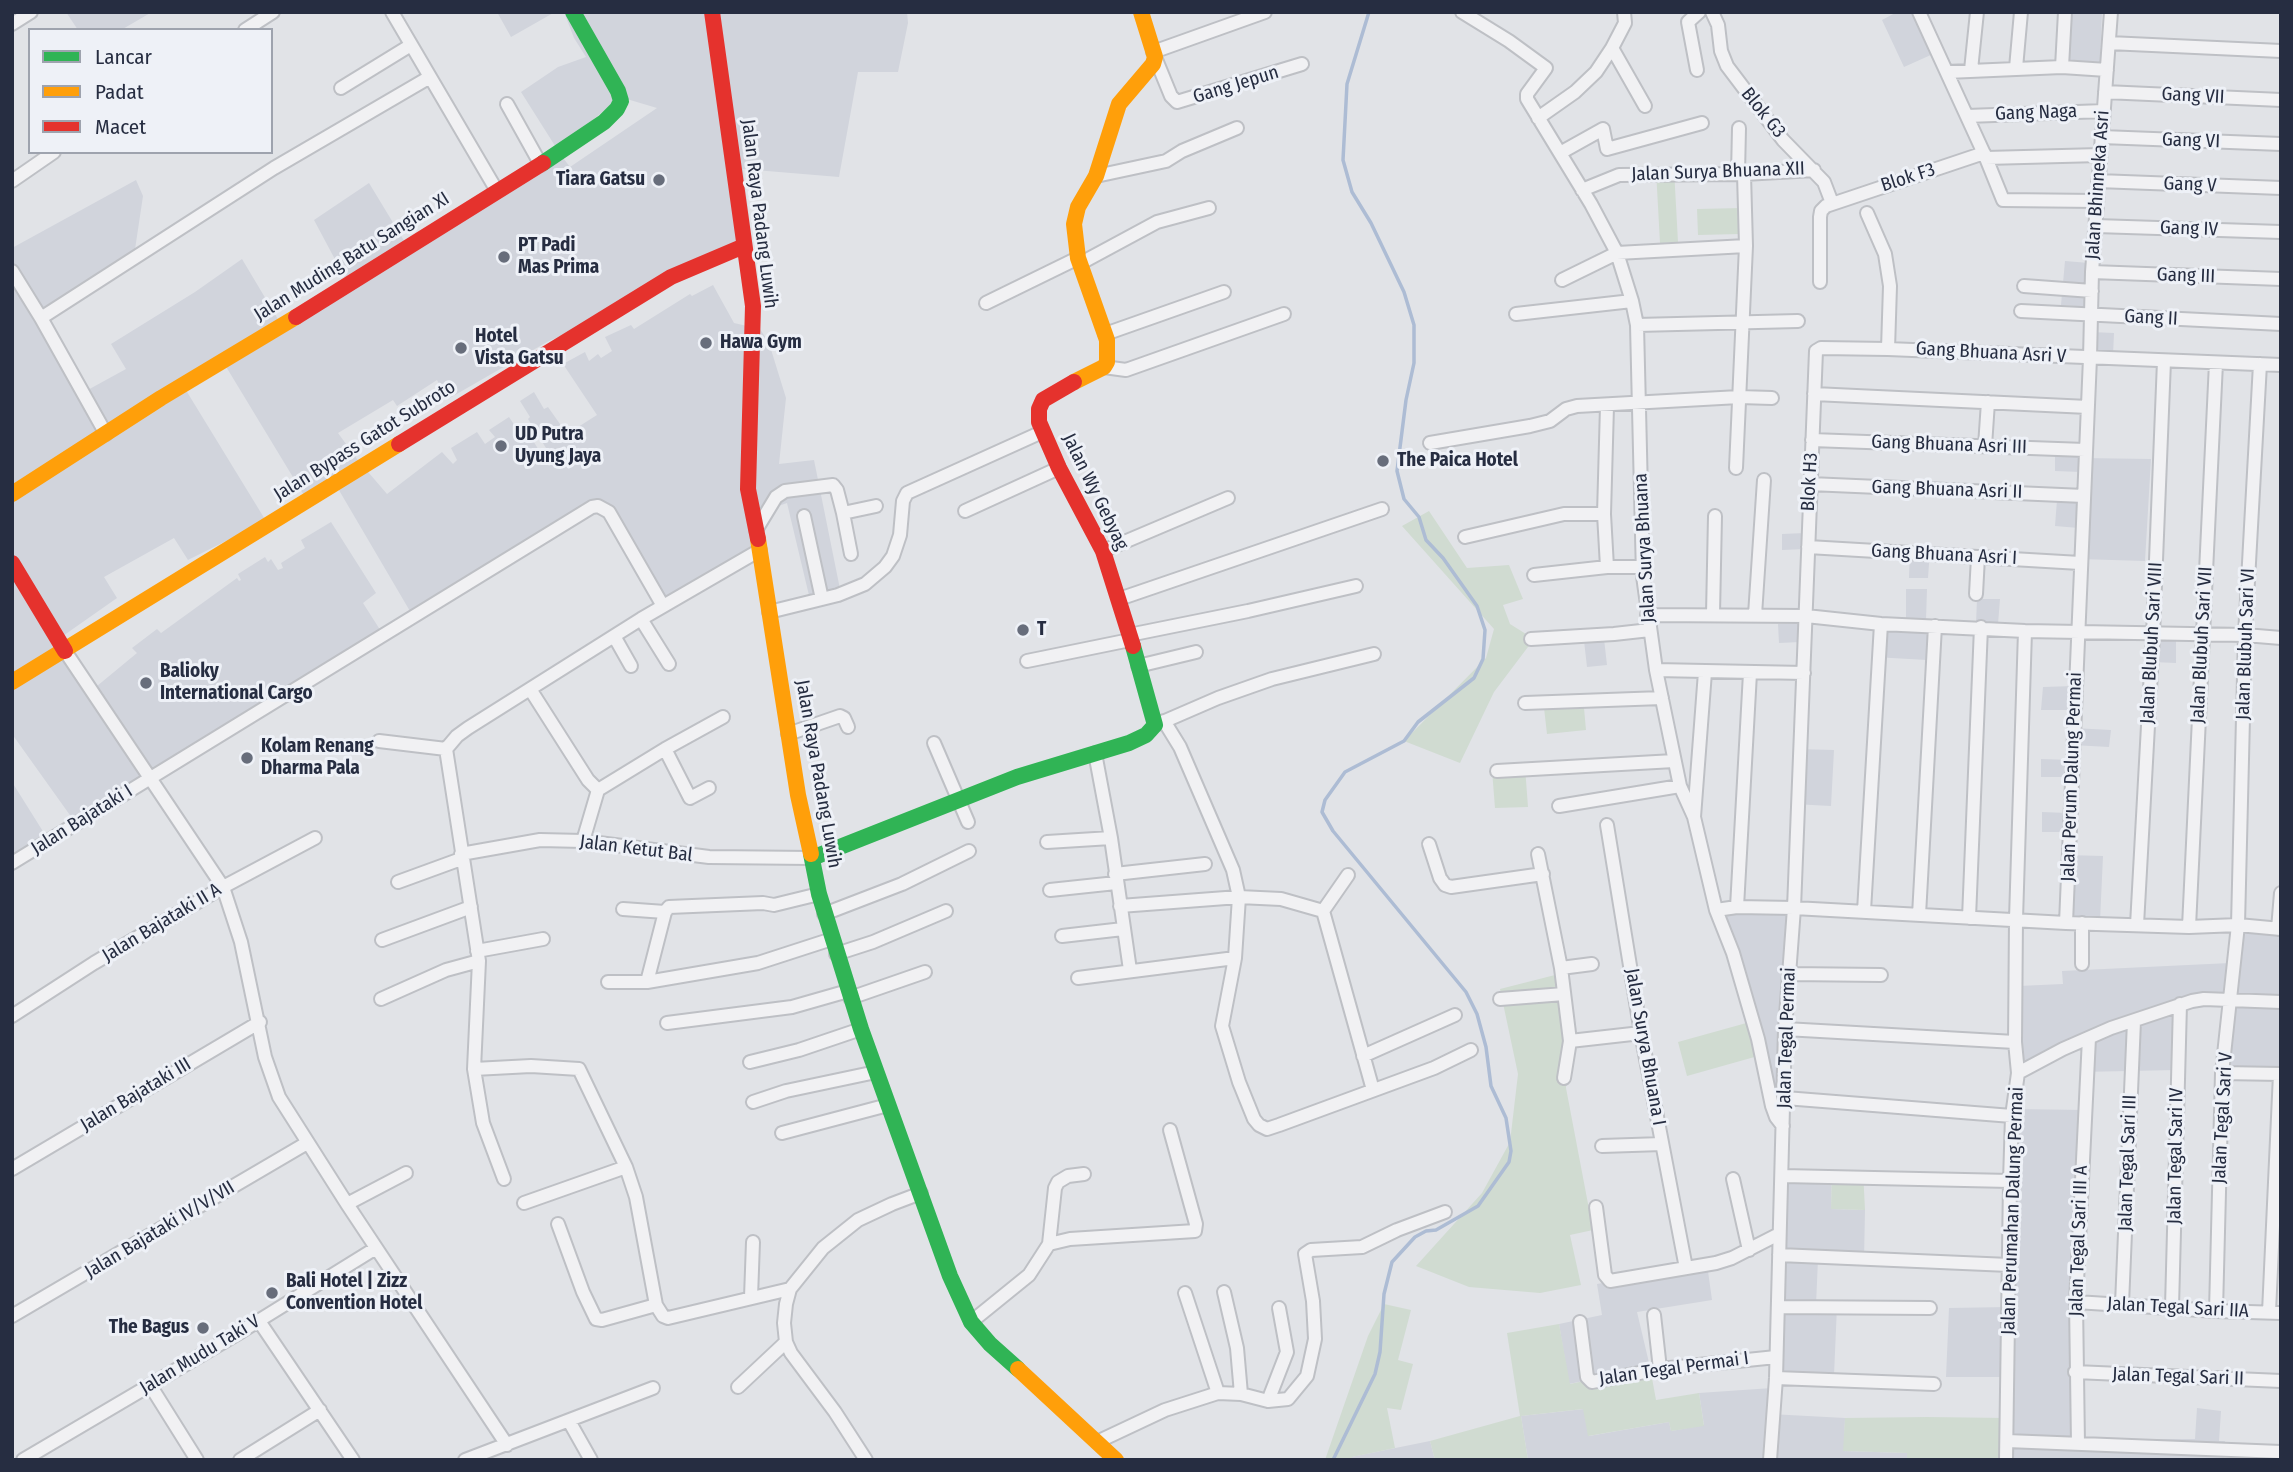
<!DOCTYPE html>
<html>
<head>
<meta charset="utf-8">
<style>
	body { margin:0 }
	#map { position:relative; width:2293px; height:1472px; overflow:hidden; background:#e1e3e7; font-family:"Fira Sans Condensed",sans-serif }
	canvas { display:block }
	.frame { position:absolute; inset:0; border:14px solid #262d41; pointer-events:none }
	.legend { position:absolute; left:28px; top:28px; width:245px; height:126px; box-sizing:border-box; background:#eef1f7; border:2px solid #9ea3ae; margin:0; padding:9px 12px; list-style:none; font-size:21px; color:#262d41 }
	.legend li { display:flex; align-items:center; gap:14px; height:35px }
	.legend b { width:35px; border:2px solid #9ea3ae }
</style>
</head>
<body>
<div id="map">
<canvas width="2293" height="1472"></canvas>
<div class="frame"></div>
<ul class="legend">
<li><b style="height:9px;background:#30b455"></b>Lancar</li>
<li><b style="height:9px;background:#ff9f0a"></b>Padat</li>
<li><b style="height:9px;background:#e5322d"></b>Macet</li>
</ul>
</div>
<script>
const g = document.querySelector('canvas').getContext('2d');
g.lineJoin = 'round';
function fillPath(path, color) {
  g.fillStyle = color;
  g.fill(path, 'evenodd');
}
function toPath(rows) {
  const path = new Path2D();
  for (const r of rows) {
    path.moveTo(r[0], r[1]);
    for (let i = 2; i < r.length; i += 2) path.lineTo(r[i], r[i + 1]);
  }
  return path;
}
function stroke(path, color, width, dash) {
  g.strokeStyle = color;
  g.lineWidth = width;
  g.lineCap = dash ? 'butt' : 'round';
  g.setLineDash(dash || []);
  g.stroke(path);
}
function write(font, color, halo, rows, align = 'center') {
  g.font = font + ' "Fira Sans Condensed",sans-serif';
  g.lineWidth = 6;
  g.setLineDash([]);
  g.textBaseline = 'middle';
  g.strokeStyle = halo;
  g.fillStyle = color;
  for (const [text, x, y, turn = 0] of rows) {
    g.save();
    g.translate(x, y);
    g.rotate((+turn || 0) * Math.PI / 180);
    g.textAlign = isNaN(turn) ? turn : align;
    if (halo) g.strokeText(text, 0, 0);
    g.fillText(text, 0, 0);
    g.restore();
  }
}
fillPath(toPath([
	[66,12,152,12,121,30,78,30],
	[497,12,555,12,511,37],
	[564,12,907,12,908,23,898,72,858,72,839,177,743,169,753,248,547,342,448,399,437,380,397,406,393,400,338,433,357,459,387,494,442,452,453,464,457,460,451,448,477,432,485,444,495,437,489,430,509,417,517,429,523,425,549,466,554,461,528,419,530,417,520,401,534,392,544,409,548,407,567,434,597,415,563,364,585,352,589,361,598,354,601,358,612,351,605,337,631,325,634,329,690,294,692,296,713,285,734,323,760,329,769,343,786,398,779,464,814,460,842,599,812,608,787,503,755,514,762,555,659,605,603,506,414,618,333,480,305,497,222,360,184,387,266,521,188,560,174,538,104,577,117,598,60,638,91,691,137,653,132,648,157,629,161,633,237,578,239,581,241,580,238,574,265,557,268,562,271,559,278,570,283,568,281,563,305,548,301,540,331,522,376,593,363,603,384,636,77,825,12,734,12,248,136,180,143,196,134,256,45,315,84,392,126,369,111,344,195,292,242,259,279,321,346,280,314,220,369,183,406,244,557,149,521,92,558,67,586,57,574,38],
	[620,97,657,108,570,167,557,150],
	[1897,12,1915,12,1933,54,1904,67,1882,20],
	[2062,12,2102,12,2100,62,2059,61],
	[2065,261,2089,263,2087,307,2061,305],
	[2091,332,2114,333,2113,355,2090,355],
	[2055,450,2082,450,2082,458,2151,459,2145,561,2079,559,2079,528,2055,526,2057,500,2081,501,2081,472,2055,471],
	[1805,533,1806,549,1782,550,1782,534],
	[1910,548,1930,549,1928,578,1909,578],
	[1906,589,1927,589,1926,620,1929,621,1927,660,1874,657,1877,619,1906,621],
	[1977,599,2000,599,1998,624,1976,624],
	[1778,624,1801,624,1800,642,1779,643],
	[1603,630,1607,665,1587,667,1583,632],
	[2154,630,2176,630,2176,663,2153,662],
	[2074,686,2073,710,2041,710,2043,687],
	[2073,728,2111,730,2109,747,2072,745],
	[1796,749,1834,750,1831,806,1793,804],
	[2041,759,2070,760,2070,777,2041,777],
	[12,782,49,841,12,862],
	[2042,812,2067,813,2067,832,2042,832],
	[2066,855,2103,856,2100,921,2064,920],
	[1715,904,1788,907,1785,1170,1832,1170,1831,1209,1865,1210,1864,1259,1818,1259,1816,1305,1837,1306,1834,1375,1771,1375,1784,1170,1758,1056],
	[2231,924,2281,927,2281,1068,2223,1066,2231,994,2173,1003,2176,1070,2081,1072,2081,1033,2015,1068,2019,986,2063,984,2062,971,2230,963],
	[2014,1109,2085,1110,2076,1439,2195,1439,2197,1408,2221,1411,2219,1441,2225,1441,2224,1460,2006,1460,2009,1377,1946,1377,1949,1308,2009,1307],
	[1707,1264,1712,1300,1637,1312,1650,1367,1569,1384,1559,1324,1602,1315,1597,1284],
	[1772,1388,1770,1414,1845,1418,1844,1451,1907,1453,1907,1460,1528,1460,1521,1416,1584,1409,1589,1436,1669,1422,1671,1431,1704,1425,1699,1393],
	[1430,1441,1435,1460,1352,1460,1351,1457]
]), '#d1d4dc');
fillPath(toPath([
	[1674,169,1678,242,1660,243,1656,170],
	[1742,208,1740,234,1698,235,1697,209],
	[1429,511,1467,568,1509,565,1523,599,1503,605,1510,624,1534,639,1494,692,1460,763,1404,741,1486,658,1494,629,1402,526],
	[1583,697,1586,730,1547,734,1543,699],
	[1525,767,1528,807,1495,808,1492,770],
	[1555,975,1568,1018,1566,1088,1593,1230,1570,1235,1581,1285,1540,1293,1469,1287,1416,1266,1482,1193,1510,1142,1518,1074,1500,989],
	[1750,1022,1758,1056,1687,1076,1678,1042],
	[1832,1170,1863,1170,1865,1210,1831,1209],
	[1384,1304,1411,1310,1398,1360,1413,1364,1401,1410,1387,1408,1395,1448,1352,1457,1352,1460,1325,1460,1368,1336],
	[1559,1324,1570,1384,1650,1367,1656,1400,1699,1393,1704,1426,1671,1431,1669,1422,1588,1436,1583,1409,1521,1416,1528,1460,1435,1460,1430,1441,1520,1416,1507,1333],
	[1927,1417,2007,1418,2006,1460,1907,1460,1907,1453,1843,1451,1845,1418]
]), '#d0dbd1');
stroke(toPath([
	[1333,1460,1375,1374,1380,1352,1384,1294,1392,1262,1415,1237,1426,1231,1436,1230,1478,1206,1509,1162,1511,1151,1506,1118,1491,1086,1486,1047,1477,1014,1466,992,1333,831,1322,812,1325,800,1345,772,1404,741,1418,722,1474,678,1483,659,1485,630,1477,606,1443,558,1426,540,1419,517,1404,499,1397,471,1406,400,1414,363,1414,325,1404,292,1371,223,1352,192,1343,160,1347,84,1369,12]
]), '#adbcd4', 3.5);
const street = toPath([
	[392,12,497,191],
	[1462,12,1509,41,1546,68,1527,94,1527,99,1591,204,1617,253,1632,301,1637,325,1643,576,1656,670,1680,786,1694,817,1716,910,1733,953,1758,1039,1772,1106,1776,1117,1783,1126],
	[1712,12,1718,25,1721,51,1727,66,1783,140,1824,182,1832,203],
	[1919,12,1986,158,2003,200,2097,201],
	[12,24,31,12],
	[245,30,273,12],
	[2109,43,2281,51],
	[1612,48,1645,106],
	[1153,52,1265,12],
	[1155,57,1171,96,1177,102,1302,64],
	[2062,67,2065,12],
	[2016,68,2021,12],
	[1697,70,1688,22,1699,12],
	[1971,70,1977,12],
	[1947,72,2062,67,2107,70],
	[341,88,411,45],
	[2105,92,2281,100],
	[507,104,541,165],
	[1967,116,2104,111],
	[1538,118,1575,92,1596,72,1612,48,1625,23,1624,12],
	[2102,137,2281,144],
	[1560,153,1603,129,1607,149,1702,123],
	[1986,158,2100,155],
	[1738,174,1739,128],
	[1096,176,1166,161,1182,151,1237,128],
	[12,181,54,152],
	[2098,181,2281,188],
	[1582,190,1619,175,1744,174,1814,170],
	[1867,213,1885,254,1890,286,1888,349],
	[2096,226,2281,232],
	[1081,263,1157,222,1209,208],
	[12,271,41,318,106,434],
	[2092,272,2281,279],
	[1562,280,1617,253,1746,246],
	[1820,282,1820,217,1821,211,1826,206,1984,153],
	[2024,286,2092,291],
	[986,303,1078,258],
	[2021,311,2281,324],
	[1516,314,1632,301],
	[41,318,274,168,430,77],
	[1637,325,1798,321],
	[1105,334,1224,292],
	[1104,367,1126,370,1284,314],
	[1814,394,2088,407],
	[1812,440,2085,450],
	[1430,443,1530,426,1550,421,1566,409,1577,406,1739,397,1772,398],
	[1985,446,1988,402],
	[1736,468,1746,246,1744,174],
	[1810,484,2084,496],
	[965,511,1059,468],
	[804,516,822,599],
	[756,530,776,497,785,491,833,485,837,490,843,513],
	[1465,537,1564,514,1604,514],
	[1808,547,2080,563],
	[1103,551,1228,498],
	[851,554,843,513,876,506],
	[1607,567,1604,514,1607,406],
	[1534,575,1607,567,1643,567],
	[1976,594,1978,557],
	[1119,599,1382,509],
	[769,612,838,595,865,584,885,567,893,556,900,535,903,501,907,493,1042,432],
	[1713,614,1715,516],
	[1647,615,1806,616,1881,624,2025,631,2245,635,2281,638],
	[1755,615,1764,480],
	[641,619,669,664],
	[1129,635,1248,611,1356,586],
	[614,636,631,666],
	[1531,639,1614,634,1650,630],
	[65,651,223,887,241,942,265,1057,279,1097,347,1204,507,1445],
	[1027,661,1130,640],
	[1138,666,1196,652],
	[1656,670,1804,673],
	[530,689,588,780,598,790],
	[1525,703,1662,698],
	[1164,721,1180,747,1233,870,1239,897,1235,958,1222,1026,1239,1082,1254,1119,1259,1125,1267,1129,1279,1125,1434,1068,1471,1050],
	[1158,724,1218,698,1272,679,1374,654],
	[788,734,840,716,844,718,848,727],
	[379,741,446,749],
	[934,743,968,822],
	[665,749,690,798,709,788],
	[1095,753,1111,838,1130,970],
	[1497,771,1674,761],
	[1559,806,1680,786],
	[1694,817,1705,672],
	[1607,825,1641,1033,1686,1268],
	[583,841,598,790,665,749,723,717],
	[1047,842,1111,838],
	[1429,844,1440,878,1445,885,1451,887,1543,874],
	[461,854,540,840,583,841,709,857,812,858],
	[1538,854,1561,968,1570,1041,1641,1033],
	[12,863,592,507,598,506,609,512,663,606],
	[1115,874,1205,864],
	[398,882,461,859],
	[1050,890,1116,883],
	[1120,906,1239,897,1281,899,1323,911,1373,1090],
	[1737,907,1750,673],
	[623,909,665,912],
	[1716,910,1737,907,1794,908,2066,923,2189,927,2238,925,2281,929],
	[1323,911,1348,875],
	[1864,911,1881,624],
	[824,914,902,884,969,851],
	[1919,915,1935,626],
	[1969,918,1981,627],
	[2066,923,2090,358,2092,272,2111,12],
	[2137,925,2153,635,2164,361],
	[2189,927,2216,363],
	[2278,929,2281,893],
	[1062,936,1123,929],
	[382,940,471,907],
	[477,951,543,939],
	[836,954,873,942,946,911],
	[2082,964,2082,923],
	[1561,968,1592,964],
	[1789,974,1881,975],
	[1078,978,1235,958],
	[608,982,647,982,758,963,832,939],
	[647,982,665,912,669,907,763,903,774,905,819,894],
	[850,998,925,972],
	[381,999,446,970,479,961],
	[1500,999,1564,994],
	[12,1016,94,963,223,887,315,838],
	[667,1023,792,1007,848,991],
	[1785,1029,2015,1042],
	[1363,1056,1455,1015],
	[750,1062,799,1050,861,1029],
	[474,1069,531,1066,579,1069,626,1167,636,1197,656,1305,663,1316,668,1318,790,1289],
	[2018,1073,2063,1049,2111,1028,2192,1001,2204,999,2281,1002],
	[2222,1073,2281,1074],
	[1564,1078,1570,1041],
	[1785,1098,2012,1116],
	[753,1102,786,1091,876,1072],
	[782,1133,888,1105],
	[1602,1146,1662,1144],
	[12,1169,260,1022],
	[1783,1176,2010,1181],
	[504,1179,483,1123,474,1069,479,961,446,749,457,736,468,728,641,619,760,550],
	[1733,1179,1749,1250],
	[524,1203,626,1167],
	[347,1204,406,1173],
	[1596,1207,1605,1275,1610,1281,1716,1263,1732,1258,1779,1234],
	[558,1224,583,1292,596,1319,602,1320,656,1305],
	[1049,1244,1070,1239,1195,1231,1196,1224,1170,1130],
	[1779,1255,2009,1265],
	[1224,1292,1237,1348,1241,1394],
	[1185,1293,1218,1393],
	[751,1297,753,1242],
	[2076,1302,2216,1311,2281,1313],
	[2122,1304,2134,1021],
	[1778,1307,1930,1308],
	[2172,1307,2180,1004],
	[2216,1311,2222,1073,2238,925,2245,635,2260,364],
	[2269,1312,2280,1074],
	[1654,1315,1660,1369],
	[12,1316,307,1143],
	[259,1321,353,1460],
	[971,1322,1029,1275,1049,1244,1055,1188,1058,1182,1068,1176,1084,1174],
	[1580,1322,1587,1377,1592,1382,1660,1369,1776,1357],
	[2075,1372,2281,1381],
	[1776,1378,1934,1384],
	[150,1385,197,1460],
	[738,1387,786,1342],
	[1268,1401,1287,1352,1279,1308],
	[569,1421,591,1460],
	[2007,1441,2281,1452],
	[1097,1442,1165,1410,1218,1393,1241,1394,1268,1401,1288,1399,1307,1376,1315,1339,1313,1301,1305,1254,1311,1250,1362,1247,1397,1230,1445,1212],
	[2078,1444,2076,1302,2089,1038],
	[23,1460,242,1331,376,1248],
	[240,1460,320,1410],
	[465,1460,653,1388],
	[866,1460,835,1412,791,1353,786,1342,784,1323,786,1304,790,1289,823,1248,858,1220,892,1204,921,1193],
	[1770,1460,1776,1378,1785,1029,1794,908,1816,351,1821,348,1888,349,2281,365],
	[2006,1460,2010,1181,2012,1116,2018,1073,2015,1042,2016,919,2025,631]
]);
stroke(street, '#bec0c5', 16);
stroke(street, '#f1f1f3', 12);
stroke(toPath([
	[543,163,604,122,617,109,621,101,618,91,573,12],
	[811,854,819,894,861,1029,950,1276,971,1322,990,1344,1018,1369],
	[812,858,1017,777,1129,743,1146,735,1155,725,1133,646]
]), '#30b455', 16);
stroke(toPath([
	[1074,382,1104,367,1107,362,1107,340,1078,258,1074,224,1078,207,1096,176,1119,104,1153,64,1155,57,1141,12],
	[12,494,161,398,296,317],
	[758,539,798,795,811,854],
	[12,682,399,444],
	[1018,1369,1116,1460]
]), '#ff9f0a', 16);
stroke(toPath([
	[712,12,753,306,748,489,758,539],
	[296,317,543,163],
	[1074,382,1043,400,1039,409,1039,422,1059,468,1103,551,1133,646],
	[399,444,671,277,744,246],
	[12,563,65,651]
]), '#e5322d', 16);
for (const [x, y, r, color] of [
	[659,180,7,"#676d7b"],
	[504,257,7,"#676d7b"],
	[706,343,7,"#676d7b"],
	[461,348,7,"#676d7b"],
	[501,446,7,"#676d7b"],
	[1383,461,7,"#676d7b"],
	[1023,630,7,"#676d7b"],
	[146,683,7,"#676d7b"],
	[247,758,7,"#676d7b"],
	[272,1293,7,"#676d7b"],
	[203,1328,7,"#676d7b"]
]) {
  const dot = new Path2D();
  dot.arc(x, y, r, 0, 2 * Math.PI);
  g.fillStyle = color;
  g.fill(dot);
  stroke(dot, '#eef1f7', 2.5);
}
write('19px', '#262d41', '#eef1f7', [
	["Gang Jepun",1236,85,-17],
	["Gang VII",2193,96,3],
	["Blok G3",1763,113,51],
	["Gang Naga",2036,113,-2],
	["Gang VI",2191,141,2],
	["Jalan Surya Bhuana XII",1718,172,-2],
	["Blok F3",1908,178,-18],
	["Jalan Bhinneka Asri",2098,185,-86],
	["Gang V",2190,185,2],
	["Jalan Raya Padang Luwih",759,214,83],
	["Gang IV",2189,229,2],
	["Jalan Muding Batu Sangian XI",352,257,-32],
	["Gang III",2186,276,2],
	["Gang II",2151,318,3],
	["Gang Bhuana Asri V",1991,353,3],
	["Jalan Bypass Gatot Subroto",365,441,-32],
	["Gang Bhuana Asri III",1949,445,2],
	["Blok H3",1810,482,-87],
	["Gang Bhuana Asri II",1947,490,2],
	["Jalan Wy Gebyag",1095,492,64],
	["Jalan Surya Bhuana",1645,548,-93],
	["Gang Bhuana Asri I",1944,555,3],
	["Jalan Blubuh Sari VIII",2152,643,-87],
	["Jalan Blubuh Sari VI",2246,644,-88],
	["Jalan Blubuh Sari VII",2202,645,-87],
	["Jalan Raya Padang Luwih",818,774,80],
	["Jalan Perum Dalung Permai",2072,777,-88],
	["Jalan Bajataki I",82,820,-32],
	["Jalan Ketut Bal",636,849,7],
	["Jalan Bajataki II A",162,923,-31],
	["Jalan Tegal Permai",1787,1038,-88],
	["Jalan Surya Bhuana I",1645,1047,80],
	["Jalan Bajataki III",136,1095,-31],
	["Jalan Tegal Sari V",2223,1118,-87],
	["Jalan Tegal Sari IV",2176,1156,-89],
	["Jalan Tegal Sari III",2128,1163,-88],
	["Jalan Perumahan Dalung Permai",2013,1211,-88],
	["Jalan Bajataki IV/V/VII",160,1230,-31],
	["Jalan Tegal Sari III A",2079,1241,-88],
	["Jalan Tegal Sari IIA",2178,1308,3],
	["Jalan Mudu Taki V",200,1355,-31],
	["Jalan Tegal Permai I",1674,1369,-8],
	["Jalan Tegal Sari II",2178,1377,2]
]);
write('bold 19px', '#262d41', '#eef1f7', [
	["Tiara Gatsu",645,180,"right"],
	["PT Padi",518,246],
	["Mas Prima",518,268],
	["Hotel",475,337],
	["Vista Gatsu",475,359],
	["Hawa Gym",720,343],
	["UD Putra",515,435],
	["Uyung Jaya",515,457],
	["The Paica Hotel",1397,461],
	["T",1037,630],
	["Balioky",160,672],
	["International Cargo",160,694],
	["Kolam Renang",261,747],
	["Dharma Pala",261,769],
	["Bali Hotel | Zizz",286,1282],
	["Convention Hotel",286,1304],
	["The Bagus",189,1328,"right"]
], 'left');
</script>
</body>
</html>
